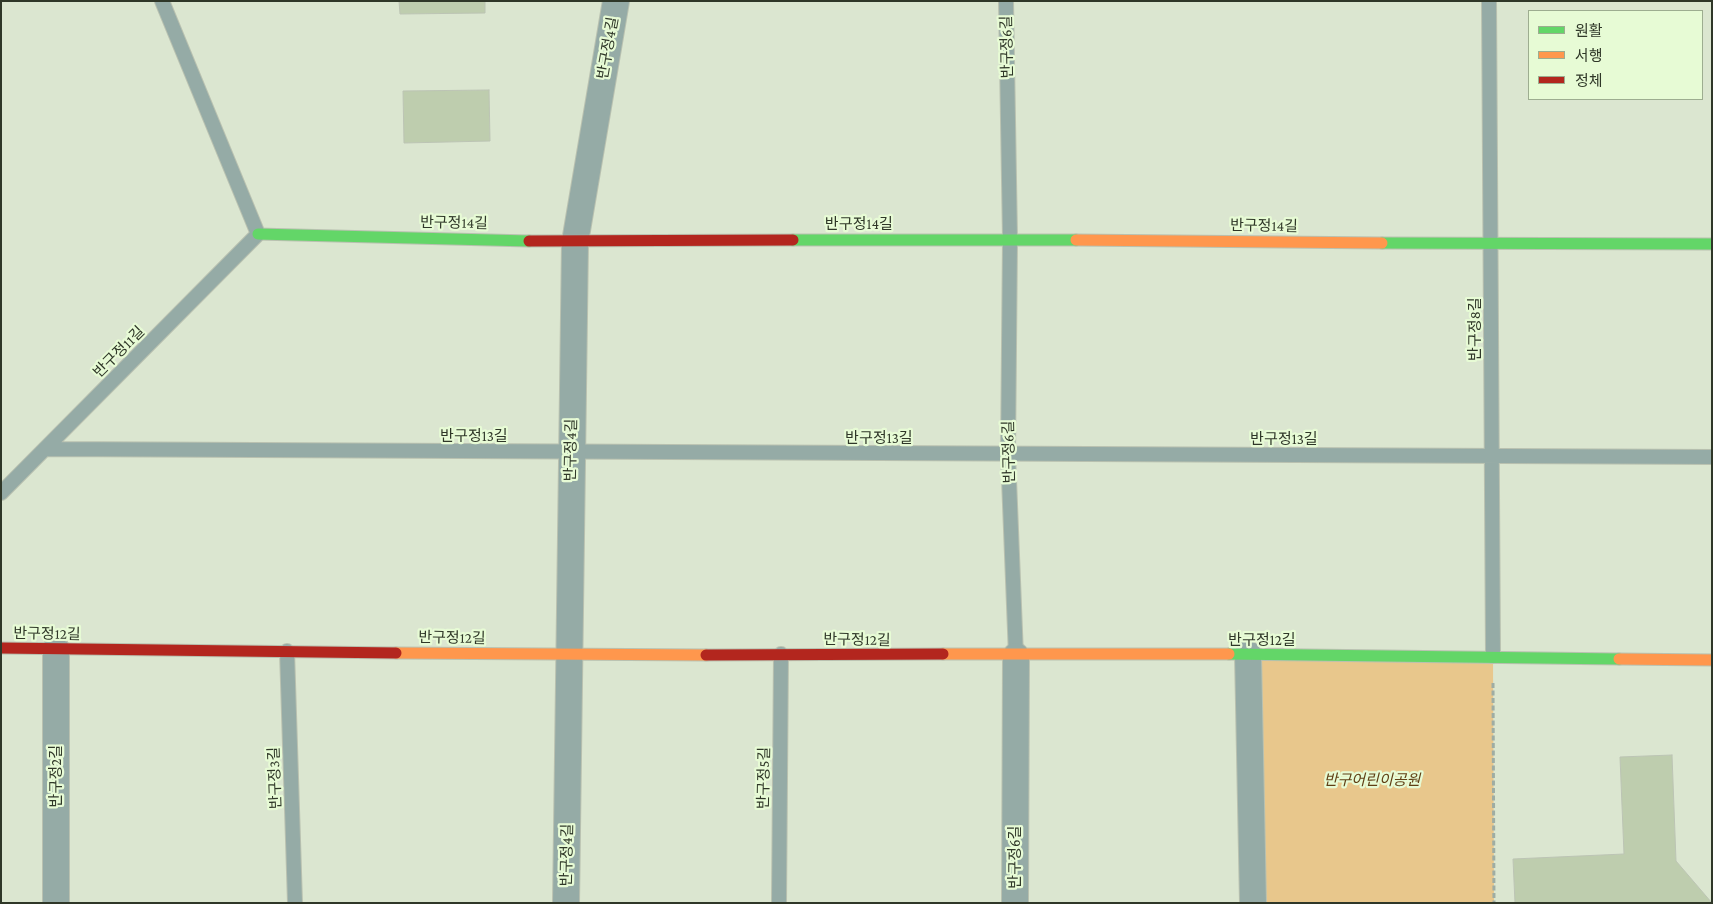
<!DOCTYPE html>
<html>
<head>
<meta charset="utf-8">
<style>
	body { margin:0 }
	#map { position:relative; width:1713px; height:904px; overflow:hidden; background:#dbe6d0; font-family:"Crimson Pro","Noto Sans KR",serif }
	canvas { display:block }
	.frame { position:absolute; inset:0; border:2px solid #2f3728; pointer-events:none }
	.legend { position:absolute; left:1528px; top:10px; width:175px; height:90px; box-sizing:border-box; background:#e7fbd5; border:1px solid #9dad90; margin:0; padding:6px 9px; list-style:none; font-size:15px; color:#2f3728 }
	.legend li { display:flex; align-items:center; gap:10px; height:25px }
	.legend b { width:25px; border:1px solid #9dad90 }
</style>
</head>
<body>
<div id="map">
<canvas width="1713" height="904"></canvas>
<div class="frame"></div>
<ul class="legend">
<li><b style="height:6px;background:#63d668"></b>원활</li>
<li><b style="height:6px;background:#ff974d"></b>서행</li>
<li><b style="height:6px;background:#b3261e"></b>정체</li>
</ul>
</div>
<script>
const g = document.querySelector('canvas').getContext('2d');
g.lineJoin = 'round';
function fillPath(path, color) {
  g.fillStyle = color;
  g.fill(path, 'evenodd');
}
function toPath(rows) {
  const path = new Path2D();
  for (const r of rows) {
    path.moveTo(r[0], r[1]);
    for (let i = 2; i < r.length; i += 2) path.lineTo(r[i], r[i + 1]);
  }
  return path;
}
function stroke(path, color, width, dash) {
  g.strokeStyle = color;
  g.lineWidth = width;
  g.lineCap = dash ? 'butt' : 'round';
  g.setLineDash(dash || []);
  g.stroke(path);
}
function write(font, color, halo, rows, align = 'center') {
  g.font = font + ' "Crimson Pro","Noto Sans KR",serif';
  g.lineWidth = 4.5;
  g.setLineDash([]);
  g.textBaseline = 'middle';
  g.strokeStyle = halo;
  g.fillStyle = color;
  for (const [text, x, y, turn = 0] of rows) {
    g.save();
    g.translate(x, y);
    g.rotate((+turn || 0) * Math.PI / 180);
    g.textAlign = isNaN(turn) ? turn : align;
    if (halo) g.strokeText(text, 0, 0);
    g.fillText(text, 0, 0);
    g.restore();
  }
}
fillPath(toPath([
	[1248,654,1493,656,1494,903,1253,903]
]), '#e8c78c');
const building = toPath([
	[399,1,485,1,485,13,400,14,399,1],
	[489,90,490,141,404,143,403,91,489,90],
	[1672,755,1676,861,1712,903,1515,903,1513,859,1624,854,1620,757,1672,755]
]);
fillPath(building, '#becdae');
stroke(building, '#bcc4b4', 1);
const lane = toPath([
	[1006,1,1010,239,1008,454,1016,656],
	[1489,1,1493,656],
	[46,449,1712,457],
	[1,493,258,234,162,1],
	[287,651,295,903],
	[779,903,781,654]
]);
const street = toPath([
	[1248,654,1253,903],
	[56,903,56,649],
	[566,903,575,242,616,1],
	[1015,903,1016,656]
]);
const fast = toPath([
	[258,234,529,241],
	[793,240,1076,240],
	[1382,243,1712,244],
	[1229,654,1619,659]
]);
const slow = toPath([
	[1076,240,1382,243],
	[396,653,706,655],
	[943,654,1229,654],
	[1619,659,1712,660]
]);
const jam = toPath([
	[529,241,793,240],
	[1,648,396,653],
	[706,655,943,654]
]);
stroke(lane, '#b9c1b0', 16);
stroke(street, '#b9c1b0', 28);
stroke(fast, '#b9c1b0', 13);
stroke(slow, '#b9c1b0', 13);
stroke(jam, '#b9c1b0', 13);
stroke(toPath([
	[1493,683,1494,903]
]), '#9fada3', 3, [5, 2.5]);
stroke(lane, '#95aba6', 14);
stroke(street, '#95aba6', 26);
stroke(fast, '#63d668', 11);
stroke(slow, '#ff974d', 11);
stroke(jam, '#b3261e', 11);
write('15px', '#2f3728', '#e7fbd5', [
	["반구정6길",1007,47,-91],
	["반구정4길",608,48,-80],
	["반구정14길",454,223,1],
	["반구정14길",859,224],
	["반구정14길",1264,226,1],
	["반구정8길",1475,329,-90],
	["반구정11길",119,352,-45],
	["반구정13길",474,436],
	["반구정13길",879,438],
	["반구정13길",1284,439],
	["반구정4길",571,450,-89],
	["반구정6길",1009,452,-91],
	["반구정12길",47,634,1],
	["반구정12길",452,638,1],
	["반구정12길",857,640,1],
	["반구정12길",1262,640],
	["반구정2길",56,776,-90],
	["반구정3길",275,778,-92],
	["반구정5길",764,778,-89],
	["반구정4길",567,855,-89],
	["반구정6길",1015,857,-90]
]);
write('italic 15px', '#603f14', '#e7fbd5', [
	["반구어린이공원",1372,780]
]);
</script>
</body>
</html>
